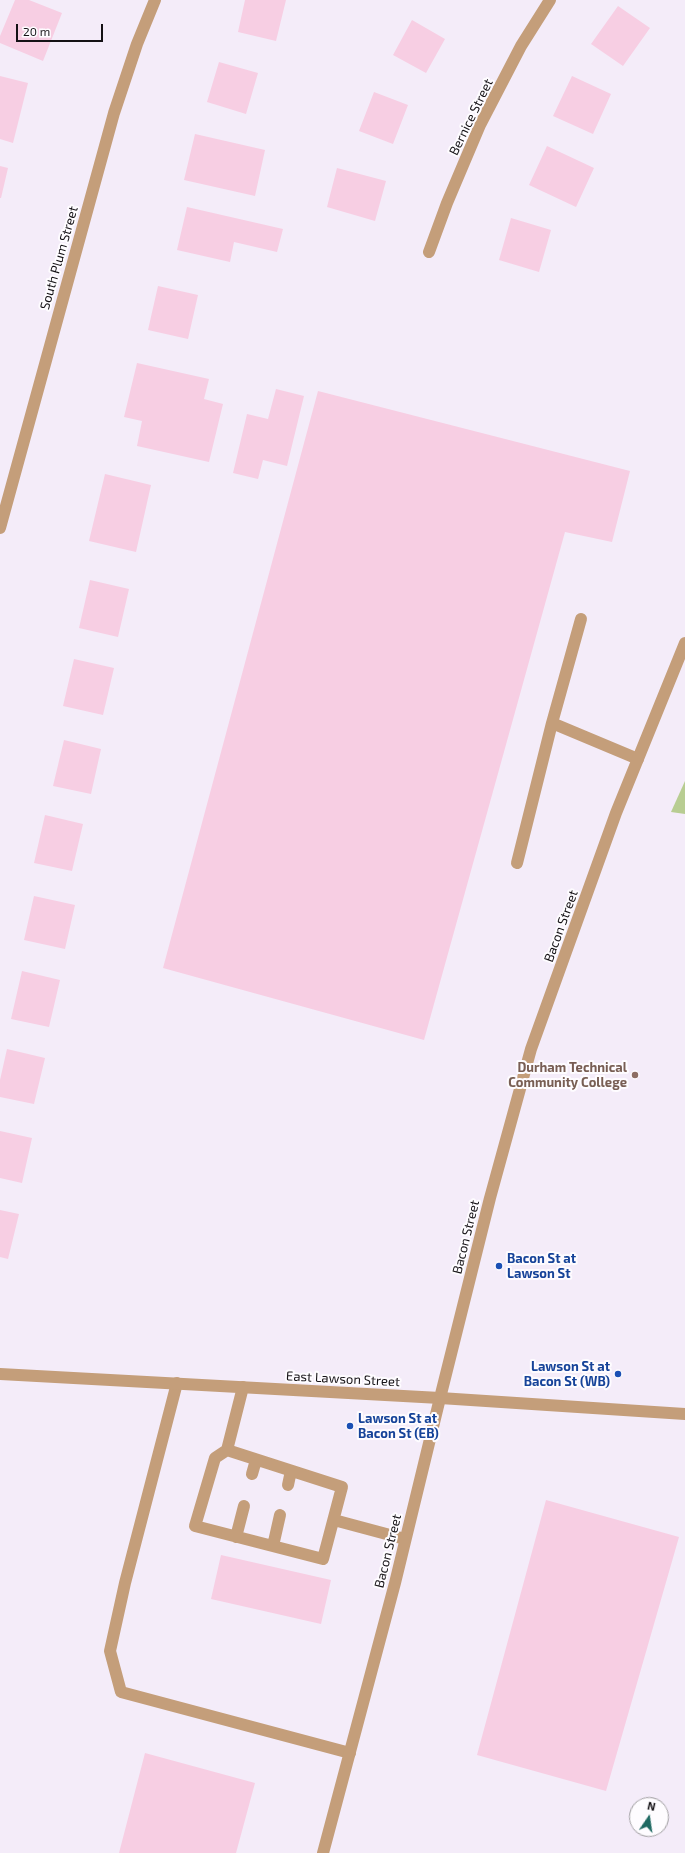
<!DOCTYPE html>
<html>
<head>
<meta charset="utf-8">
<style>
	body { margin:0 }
	#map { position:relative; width:685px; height:1853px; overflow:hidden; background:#f4ecf9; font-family:"Exo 2",sans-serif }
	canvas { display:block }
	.north { position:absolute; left:629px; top:1797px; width:40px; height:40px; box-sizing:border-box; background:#fefcff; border:1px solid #a09ea1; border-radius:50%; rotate:13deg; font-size:11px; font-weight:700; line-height:16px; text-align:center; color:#141115 }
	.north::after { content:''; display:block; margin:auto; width:14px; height:18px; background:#1f6962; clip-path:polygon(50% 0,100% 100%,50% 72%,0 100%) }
	.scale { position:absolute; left:16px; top:24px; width:87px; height:18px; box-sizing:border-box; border:2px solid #141115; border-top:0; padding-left:5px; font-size:12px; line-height:14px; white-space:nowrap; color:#141115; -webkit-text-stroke:3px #fefcff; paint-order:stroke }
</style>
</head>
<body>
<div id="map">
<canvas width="685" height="1853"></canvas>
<div class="north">N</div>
<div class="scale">20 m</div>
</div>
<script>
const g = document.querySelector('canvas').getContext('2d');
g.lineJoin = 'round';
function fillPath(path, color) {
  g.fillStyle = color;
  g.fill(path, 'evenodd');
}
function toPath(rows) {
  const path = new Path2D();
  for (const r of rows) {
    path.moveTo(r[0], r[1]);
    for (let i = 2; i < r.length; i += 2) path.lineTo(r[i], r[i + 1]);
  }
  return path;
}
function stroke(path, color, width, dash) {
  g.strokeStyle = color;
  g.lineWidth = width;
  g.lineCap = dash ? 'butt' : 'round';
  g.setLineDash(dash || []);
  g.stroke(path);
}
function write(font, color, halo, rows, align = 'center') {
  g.font = font + ' "Exo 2",sans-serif';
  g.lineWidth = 4;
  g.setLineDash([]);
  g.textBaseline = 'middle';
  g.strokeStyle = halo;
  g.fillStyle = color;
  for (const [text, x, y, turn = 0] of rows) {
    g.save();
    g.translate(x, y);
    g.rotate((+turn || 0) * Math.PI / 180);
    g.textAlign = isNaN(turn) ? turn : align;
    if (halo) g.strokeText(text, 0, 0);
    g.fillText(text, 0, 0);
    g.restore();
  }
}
fillPath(toPath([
	[685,781,685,814,671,812]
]), '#b8cd92');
fillPath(toPath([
	[15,0,29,0,62,13,43,61,0,43,0,36],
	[245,0,286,0,276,41,238,32],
	[618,6,650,28,623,66,591,44],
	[412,20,445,39,426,73,393,55],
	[219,62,258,73,246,114,207,102],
	[0,76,28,83,13,143,0,139],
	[572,76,611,94,593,134,553,116],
	[374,92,408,105,393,144,359,131],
	[195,134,265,150,255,196,184,180],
	[547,146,594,168,576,207,529,185],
	[0,166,8,168,1,198,0,198],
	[337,168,386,181,375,221,327,207],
	[187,207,283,229,277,252,234,242,230,262,177,250],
	[511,218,551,230,539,272,499,260],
	[158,286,198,295,188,339,148,330],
	[137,363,209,379,204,399,223,404,209,462,137,446,142,421,124,417],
	[276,389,304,396,287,466,263,460,258,479,233,473,247,414,268,419],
	[318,391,630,471,612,542,565,532,424,1040,163,968],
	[105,474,151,485,136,552,89,541],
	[90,580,129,589,118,637,79,628],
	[74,659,114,668,103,715,63,706],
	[64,740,101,749,91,794,53,786],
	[45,815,83,824,72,871,34,863],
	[34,896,75,905,65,949,24,940],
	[22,971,60,980,49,1027,11,1019],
	[7,1049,45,1058,34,1104,0,1097,0,1080],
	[0,1131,32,1138,22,1183,0,1178],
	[0,1210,19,1214,8,1259,0,1257],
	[546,1500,679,1537,606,1791,477,1755],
	[221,1555,331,1580,321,1624,211,1599],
	[145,1753,255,1783,236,1853,119,1853]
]), '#f7cee3');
stroke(toPath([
	[581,619,552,723,638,759],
	[517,863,552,723],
	[177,1383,125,1583,110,1651,121,1692,350,1753],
	[227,1450,342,1487,323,1559,195,1526,215,1458,227,1450,243,1387],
	[252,1474,256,1460],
	[288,1485,291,1471],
	[334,1520,405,1539],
	[236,1537,244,1506],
	[273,1546,280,1515]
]), '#c49e7a', 12);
stroke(toPath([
	[429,252,447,203,480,125,521,46,550,0],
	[0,528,114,113,137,44,155,0],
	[323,1853,395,1583,440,1398]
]), '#c49e7a', 12);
stroke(toPath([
	[0,1374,440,1398,685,1414],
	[440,1398,490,1198,531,1049,616,813,685,643]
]), '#c49e7a', 12);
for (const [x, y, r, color] of [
	[635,1075,4,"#8d6e63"],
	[499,1266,4,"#1a4fb4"],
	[618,1374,4,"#1a4fb4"],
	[350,1426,4,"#1a4fb4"]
]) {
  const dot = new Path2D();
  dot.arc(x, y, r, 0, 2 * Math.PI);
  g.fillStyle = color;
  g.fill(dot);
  stroke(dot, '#fefcff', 1.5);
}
write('13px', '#141115', '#fefcff', [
	["Bernice Street",471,117,-64],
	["South Plum Street",59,258,-74],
	["Bacon Street",561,926,-70],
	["Bacon Street",466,1237,-76],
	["East Lawson Street",343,1379,3],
	["Bacon Street",388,1551,-76]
]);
write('bold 13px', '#785e54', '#fefcff', [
	["Durham Technical",627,1068],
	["Community College",627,1083]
], 'right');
write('bold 13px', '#164399', '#fefcff', [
	["Bacon St at",507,1259],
	["Lawson St",507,1274],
	["Lawson St at",610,1367,"right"],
	["Bacon St (WB)",610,1382,"right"],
	["Lawson St at",358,1419],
	["Bacon St (EB)",358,1434]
], 'left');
</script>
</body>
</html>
